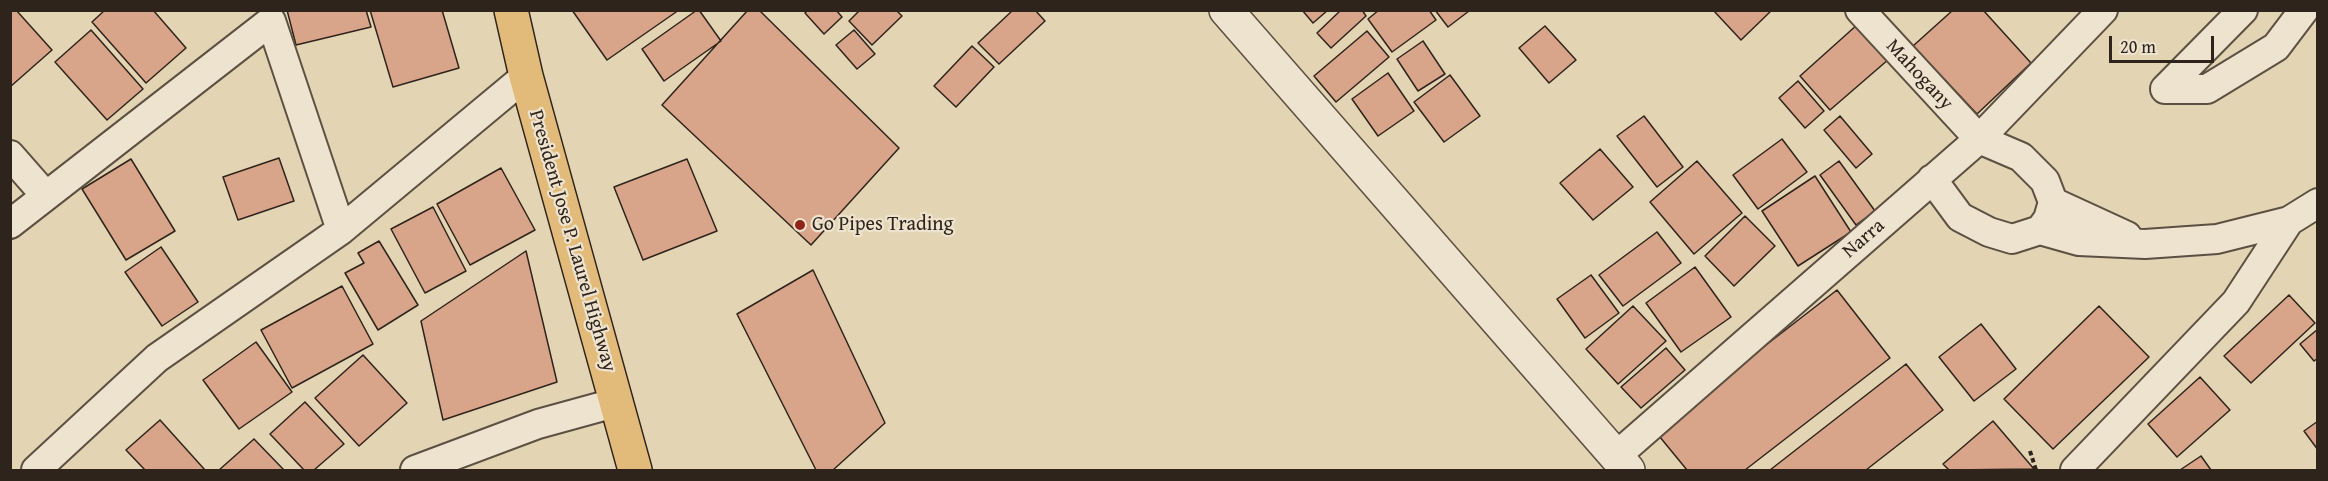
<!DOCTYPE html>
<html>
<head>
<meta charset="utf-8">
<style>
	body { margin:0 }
	#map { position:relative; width:2328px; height:481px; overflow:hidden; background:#e3d4b3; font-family:"Gentium Book Plus",serif }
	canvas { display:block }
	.frame { position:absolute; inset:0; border:12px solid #2f241c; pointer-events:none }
	.scale { position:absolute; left:2109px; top:36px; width:105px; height:27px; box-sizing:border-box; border:3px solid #2f241c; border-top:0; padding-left:8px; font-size:18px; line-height:21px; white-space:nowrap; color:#2f241c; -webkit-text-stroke:4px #ede3ce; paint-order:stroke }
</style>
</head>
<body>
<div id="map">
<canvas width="2328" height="481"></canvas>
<div class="frame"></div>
<div class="scale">20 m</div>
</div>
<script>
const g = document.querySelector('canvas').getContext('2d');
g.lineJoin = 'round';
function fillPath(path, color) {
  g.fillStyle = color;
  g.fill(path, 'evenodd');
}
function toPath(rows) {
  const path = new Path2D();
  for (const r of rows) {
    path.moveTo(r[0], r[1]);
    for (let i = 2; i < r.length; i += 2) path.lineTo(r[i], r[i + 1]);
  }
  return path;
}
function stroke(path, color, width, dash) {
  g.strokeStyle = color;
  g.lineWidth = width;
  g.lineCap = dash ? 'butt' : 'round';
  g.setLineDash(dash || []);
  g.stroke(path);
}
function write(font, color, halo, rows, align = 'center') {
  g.font = font + ' "Gentium Book Plus",serif';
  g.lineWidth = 4.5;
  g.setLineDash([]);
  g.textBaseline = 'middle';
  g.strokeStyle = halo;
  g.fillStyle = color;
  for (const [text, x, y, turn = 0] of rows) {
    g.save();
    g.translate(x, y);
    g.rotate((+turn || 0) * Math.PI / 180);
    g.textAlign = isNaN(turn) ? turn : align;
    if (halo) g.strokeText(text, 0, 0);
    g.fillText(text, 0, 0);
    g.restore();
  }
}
const building = toPath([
	[10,10,16,10,52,50,10,87,10,10],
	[105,10,153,10,186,48,146,83,92,22,105,10],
	[287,10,366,10,371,27,296,45,287,10],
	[370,10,442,10,459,68,393,87,370,10],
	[572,10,679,10,607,60,572,10],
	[697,10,699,10,721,41,664,81,642,49,697,10],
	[748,10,759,10,899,148,811,245,662,105,748,10],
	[808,10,836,10,842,17,824,34,805,13,808,10],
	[860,10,896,10,902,16,872,45,849,21,860,10],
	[1013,10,1035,10,1045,21,999,64,978,43,1013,10],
	[1302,10,1328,10,1313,23,1302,10],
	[1341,10,1362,10,1366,16,1331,48,1317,33,1341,10],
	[1379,10,1429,10,1436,20,1392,52,1368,19,1379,10],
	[1435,10,1469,10,1469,11,1448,27,1435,10],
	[1713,10,1772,10,1741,40,1713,10],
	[1953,10,1983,10,2031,63,1977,114,1913,46,1953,10],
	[1858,24,1889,59,1830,110,1800,76,1858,24],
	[1545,26,1576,60,1549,83,1519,48,1545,26],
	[91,30,143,89,107,120,55,62,91,30],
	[854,30,875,54,857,69,836,45,854,30],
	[1367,31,1389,57,1336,102,1314,76,1367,31],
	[1423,41,1445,74,1418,91,1397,59,1423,41],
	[972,46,994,67,956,107,934,86,972,46],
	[1388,73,1414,111,1378,136,1352,99,1388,73],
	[1450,75,1480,116,1444,142,1414,102,1450,75],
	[1798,81,1824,111,1805,128,1779,98,1798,81],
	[1644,116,1683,167,1657,187,1617,136,1644,116],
	[1840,116,1872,154,1856,168,1824,130,1840,116],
	[1782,139,1807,172,1758,209,1733,175,1782,139],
	[1600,149,1633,187,1593,220,1560,183,1600,149],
	[279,158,294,201,238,220,223,177,279,158],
	[131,159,175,231,126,260,82,189,131,159],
	[687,159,717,231,643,260,614,187,687,159],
	[1697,161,1742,213,1694,254,1650,202,1697,161],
	[1839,161,1875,211,1856,225,1820,175,1839,161],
	[501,168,535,230,470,265,437,204,501,168],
	[1815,176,1851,232,1798,266,1762,211,1815,176],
	[433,207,466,271,425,293,391,229,433,207],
	[1745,216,1775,246,1734,286,1705,256,1745,216],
	[1657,232,1681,263,1623,306,1599,275,1657,232],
	[379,241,418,305,378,330,345,273,364,263,358,253,379,241],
	[161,247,198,302,162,326,125,272,161,247],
	[526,251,557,382,443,420,421,321,526,251],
	[1695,267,1731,317,1681,352,1646,303,1695,267],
	[813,270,885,423,833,470,816,470,737,314,813,270],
	[1591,275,1619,313,1585,338,1557,299,1591,275],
	[342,286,373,344,292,388,261,330,342,286],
	[1837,290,1890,358,1745,470,1687,470,1655,431,1837,290],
	[2289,295,2315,323,2251,383,2224,356,2289,295],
	[1633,306,1666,341,1618,384,1586,349,1633,306],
	[2099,306,2149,357,2053,449,2004,399,2099,306],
	[1981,324,2016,369,1974,401,1939,357,1981,324],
	[2318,329,2318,358,2314,361,2300,344,2318,329],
	[256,342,292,392,239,429,203,380,256,342],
	[1666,348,1685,370,1641,408,1621,387,1666,348],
	[363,355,407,403,359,446,315,398,363,355],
	[1906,364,1943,410,1866,470,1770,470,1906,364],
	[2200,377,2230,410,2177,457,2148,424,2200,377],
	[305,402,344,444,314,470,304,470,270,434,305,402],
	[160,420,205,470,145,470,126,450,160,420],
	[1993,421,2034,469,1949,470,1943,464,1993,421],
	[2318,421,2318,450,2304,431,2318,421],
	[254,439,284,470,219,470,254,439],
	[2201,456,2211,470,2180,470,2201,456]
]);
fillPath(building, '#d8a58a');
stroke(building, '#2f241c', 1.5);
const minor = toPath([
	[1860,10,1979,139,2021,157,2045,181,2053,202,2048,219,2040,230,2012,239,1989,232,1960,217,1932,179],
	[2165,89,2207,89,2276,47,2304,10],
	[2165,89,2243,10],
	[10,155,46,196],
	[2053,202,2127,236],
	[10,224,271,21,341,230],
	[2040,230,2079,241,2145,244,2217,239,2289,221,2318,203],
	[1615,457,1979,139,2103,10],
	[36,470,157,358,341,230,526,76],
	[415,470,538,424,618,402],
	[2075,470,2236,302,2289,221]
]);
const tertiary = toPath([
	[1226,10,1628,470]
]);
const trunk = toPath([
	[511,10,526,76,635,470]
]);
stroke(minor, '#5c5042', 32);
stroke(tertiary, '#5c5042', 36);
stroke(trunk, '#2f241c', 36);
stroke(toPath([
	[2030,451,2036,470]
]), '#2f241c', 4, [4.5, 3]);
stroke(minor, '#ede3ce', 28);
stroke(tertiary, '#ede3ce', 33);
stroke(trunk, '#e2ba7a', 33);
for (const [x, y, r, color] of [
	[800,225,6,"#8f2418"]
]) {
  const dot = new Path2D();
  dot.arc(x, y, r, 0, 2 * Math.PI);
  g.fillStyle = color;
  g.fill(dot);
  stroke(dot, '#ede3ce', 2);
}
write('20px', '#2f241c', '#ede3ce', [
	["Mahogany",1919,75,47],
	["Narra",1864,239,-41],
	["President Jose P. Laurel Highway",572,241,74]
]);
write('20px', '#2f241c', '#ede3ce', [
	["Go Pipes Trading",812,225]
], 'left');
</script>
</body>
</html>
